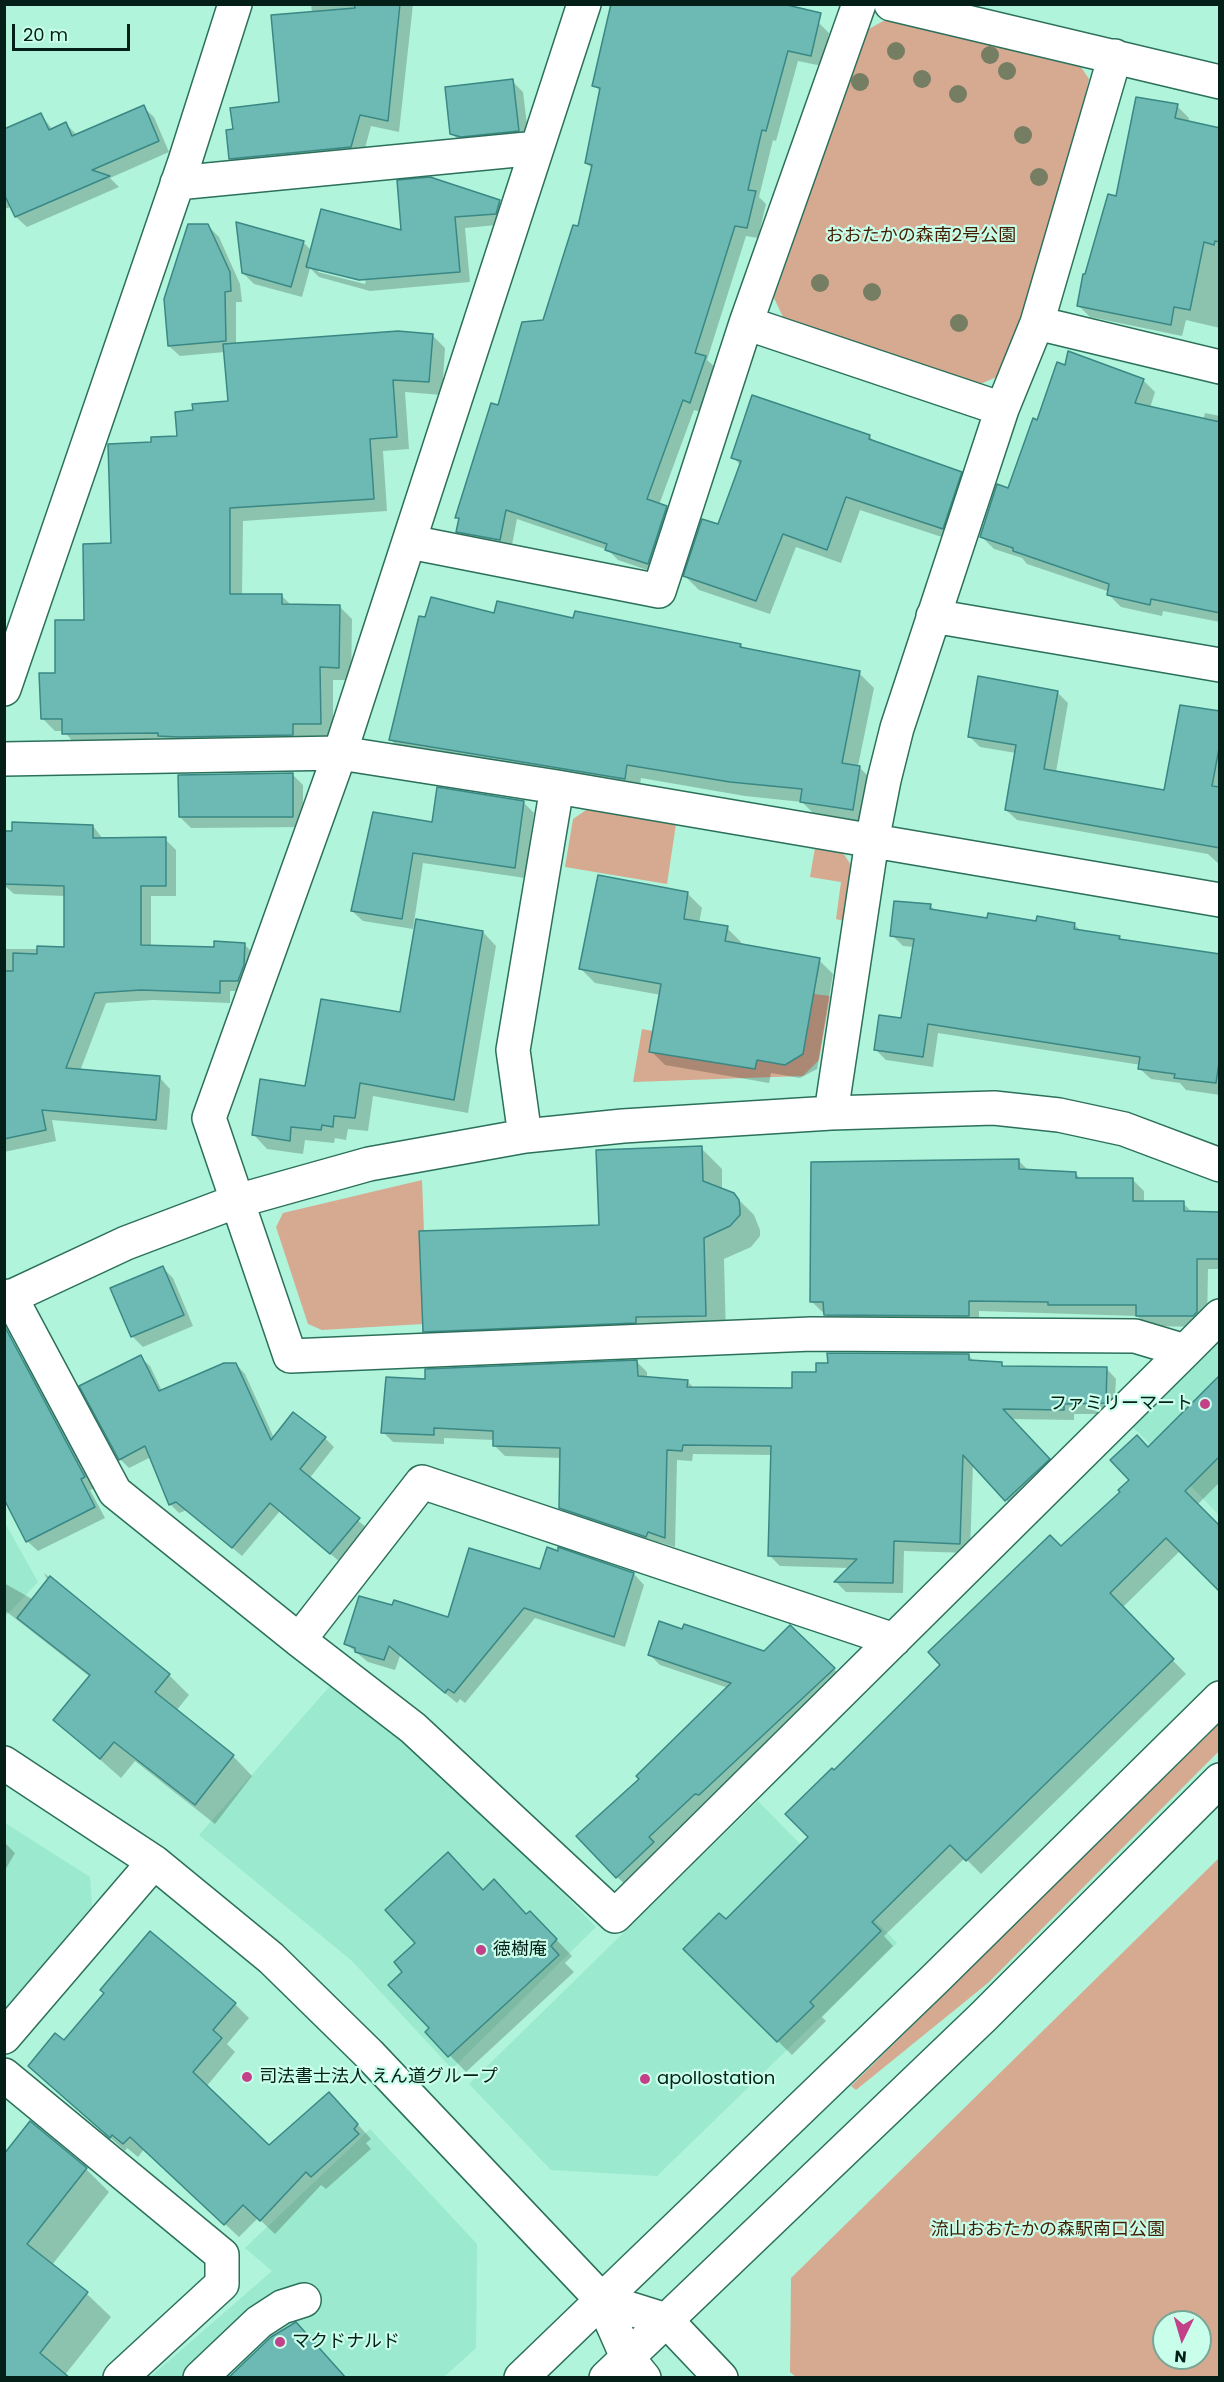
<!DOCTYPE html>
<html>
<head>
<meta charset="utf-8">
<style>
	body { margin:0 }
	#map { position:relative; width:1224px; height:2382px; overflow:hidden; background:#b0f4db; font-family:Poppins,sans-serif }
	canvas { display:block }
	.frame { position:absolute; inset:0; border:6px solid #031f17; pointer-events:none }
	.north { position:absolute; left:1152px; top:2310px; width:60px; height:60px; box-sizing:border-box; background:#c8feea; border:2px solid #79a596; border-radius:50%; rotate:185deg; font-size:16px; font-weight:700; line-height:24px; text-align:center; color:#031f17 }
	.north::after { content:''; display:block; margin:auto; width:21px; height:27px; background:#c34189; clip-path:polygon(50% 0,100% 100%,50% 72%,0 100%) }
	.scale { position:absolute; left:12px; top:24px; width:118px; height:27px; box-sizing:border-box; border:3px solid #031f17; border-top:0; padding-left:8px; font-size:18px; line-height:21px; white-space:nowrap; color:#031f17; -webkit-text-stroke:4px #c8feea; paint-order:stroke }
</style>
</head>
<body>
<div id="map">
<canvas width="1224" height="2382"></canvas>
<div class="frame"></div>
<div class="north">N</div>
<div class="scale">20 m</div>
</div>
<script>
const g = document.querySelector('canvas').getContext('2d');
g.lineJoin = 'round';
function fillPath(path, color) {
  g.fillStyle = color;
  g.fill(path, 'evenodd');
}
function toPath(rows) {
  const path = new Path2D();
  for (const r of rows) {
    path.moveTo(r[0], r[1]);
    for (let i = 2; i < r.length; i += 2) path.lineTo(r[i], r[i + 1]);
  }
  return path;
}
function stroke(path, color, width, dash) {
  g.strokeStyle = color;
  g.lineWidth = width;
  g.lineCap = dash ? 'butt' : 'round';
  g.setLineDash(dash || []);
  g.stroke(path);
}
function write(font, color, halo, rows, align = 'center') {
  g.font = font + ' Poppins,"Noto Sans JP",sans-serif';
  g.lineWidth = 4.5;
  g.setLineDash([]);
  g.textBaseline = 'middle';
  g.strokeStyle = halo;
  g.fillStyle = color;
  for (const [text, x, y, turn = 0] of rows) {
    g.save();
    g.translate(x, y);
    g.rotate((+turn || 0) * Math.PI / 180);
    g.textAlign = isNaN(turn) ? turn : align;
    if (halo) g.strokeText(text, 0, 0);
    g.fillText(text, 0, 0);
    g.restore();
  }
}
fillPath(toPath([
	[1219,1343,1219,1515,1133,1427],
	[4,1521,38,1582,5,1617,4,1617],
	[330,1686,389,1730,481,1809,596,1927,452,2069,352,1961,199,1835],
	[758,1801,897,1943,657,2176,551,2170,469,2084],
	[5,1823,90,1877,92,1906,5,2009],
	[370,2129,477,2244,476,2348,444,2377,149,2378,272,2271,245,2248]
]), '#9be9ce');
fillPath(toPath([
	[885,20,1081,67,1089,79,1069,169,1016,330,999,376,978,385,783,317,774,298,867,30],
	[589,808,676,824,667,884,565,867,573,819],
	[815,848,843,853,853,868,844,921,836,919,841,882,810,877],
	[814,994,830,996,819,1060,803,1076,633,1082,642,1029,653,1031,650,1052,755,1069,757,1060,785,1065,803,1054],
	[422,1180,424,1231,420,1231,423,1324,322,1330,308,1324,276,1227,283,1213],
	[1219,1724,1219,1751,988,1983,856,2090,851,2086],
	[1219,1858,1219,2377,796,2377,790,2372,791,2278],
	[1164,2322,1200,2322,1200,2358,1164,2358]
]), '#d6aa91');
fillPath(toPath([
	[311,4,413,4,399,132,371,126,362,159,242,170,230,158,234,130,280,104,312,13],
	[818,22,829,33,822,66,798,61,776,141,773,140,759,197,766,204,758,238,746,236,707,360,716,368,701,412,694,410,659,505,666,508,677,518,659,574,618,560,608,550,517,519,511,550,469,542,458,531,460,520,457,517,499,407,544,321,579,228,593,169,586,163,601,92,594,85],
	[512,81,523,92,529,141,463,144,451,133],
	[1177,106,1189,118,1188,123,1220,130,1220,328,1186,320,1182,336,1090,317,1078,305,1086,276,1117,198],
	[143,107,154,117,169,152,110,178,119,187,27,227,16,217,11,207,4,209,4,130,41,115,53,130,66,124,77,135],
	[499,202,510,213,507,224,465,228,470,282,370,291,319,277,310,268,302,297,254,284,243,273,303,242,312,251,403,232],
	[318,268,366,281,365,284,318,272],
	[207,225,219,237,240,284,242,302,236,302,236,345,432,335,445,348,442,395,405,392,409,449,383,451,387,511,243,521,242,595,282,596,292,606,339,606,352,619,351,680,333,680,333,736,305,736,305,747,77,747,64,731,55,731,42,718,57,674,85,621,153,444,179,438,194,411,230,402,225,352,180,356,169,346],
	[1143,380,1155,392,1150,408,1203,420,1205,413,1220,416,1220,622,1163,611,1162,616,1121,607,1109,595,1110,592,1027,564,1022,558,994,549,981,536,1009,490,1037,422],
	[869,436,876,443,961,473,975,487,957,542,860,510,841,563,796,547,770,614,699,590,685,576,719,526,741,466,733,457],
	[576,612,741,645,745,650,859,673,874,688,858,766,874,782,867,824,816,816,802,802,745,796,641,778,639,793,406,755,391,740,495,615,574,619],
	[1057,692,1068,703,1056,772,1165,792,1220,713,1220,865,1208,854,1017,820,1006,810,1016,753,980,747,969,736],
	[292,774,303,785,303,827,191,828,180,817],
	[523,802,534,813,525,878,423,863,413,929,363,921,352,911,433,824],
	[93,826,103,839,165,839,176,850,176,896,151,896,151,947,215,949,244,944,255,955,248,991,230,991,230,1003,153,1000,106,1003,80,1071,160,1078,170,1089,167,1130,52,1120,56,1141,4,1152,4,949,65,949,65,896,14,894,4,885,4,832],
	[687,893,702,908,699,923,727,928,741,942,741,946,819,960,833,974,817,1069,800,1078,771,1073,769,1083,665,1065,651,1051,661,995,595,983,581,969],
	[930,905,936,912,988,920,1074,924,1081,931,1119,937,1123,941,1220,955,1220,1095,1186,1090,1180,1083,1151,1079,1140,1069,1141,1065,938,1033,933,1067,886,1060,875,1049,902,1019,914,947,903,946,892,935],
	[483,932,496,946,468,1113,373,1096,368,1131,348,1129,346,1140,335,1138,334,1143,305,1140,303,1154,267,1149,254,1135,402,1014],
	[701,1148,722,1169,722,1190,733,1194,754,1215,760,1230,760,1236,751,1247,724,1259,726,1336,445,1352,425,1331,601,1226],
	[1019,1161,1029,1171,1075,1173,1081,1179,1133,1180,1144,1191,1144,1203,1183,1203,1193,1213,1220,1214,1220,1269,1208,1269,1207,1323,1204,1327,1148,1326,1137,1316,979,1311,979,1326,837,1326,812,1302],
	[162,1267,173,1278,193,1326,143,1347,132,1336],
	[968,1355,975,1362,1001,1364,1004,1367,1106,1368,1116,1379,1114,1414,1074,1414,1074,1420,1011,1419,1059,1470,1016,1510,973,1464,970,1553,904,1551,903,1593,846,1592,836,1582,850,1568,780,1566,769,1555,772,1455,693,1454,692,1461,677,1460,675,1547,658,1542,656,1547,571,1518,560,1507,562,1458,505,1456,494,1445,494,1440,444,1438,444,1444,393,1442,383,1432,427,1380,637,1362,647,1372,647,1379,687,1381,695,1389,794,1390,818,1373],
	[20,1357,31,1367,95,1488,90,1490,105,1518,38,1551,27,1541],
	[140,1357,150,1366,162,1391,236,1364,245,1374,274,1438,325,1438,334,1447,309,1479,368,1529,340,1562,280,1511,242,1556,187,1510,179,1513,170,1504,151,1457,129,1468,120,1459],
	[1220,1377,1220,1482,1197,1505,1180,1551,1122,1608,1186,1674,981,1874,965,1858,884,1936,893,1946,822,2017,826,2021,792,2055,685,1949,726,1921,810,1837,834,1772,1061,1548,1122,1492,1148,1449],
	[541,1571,634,1574,644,1585,625,1647,535,1618,465,1703,460,1699,457,1703,400,1656,395,1670,368,1662,346,1644,449,1618],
	[44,1573,169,1675,189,1695,176,1711,233,1756,252,1776,215,1824,135,1761,121,1778,55,1720,90,1677,7,1612,4,1617,4,1583,67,1619],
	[791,1627,845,1680,658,1848,663,1854,628,1887,617,1877,641,1779,728,1688,660,1665,650,1655,765,1652],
	[4,1842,15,1853,4,1872],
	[483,1891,546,1929,572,1956,565,1963,574,1972,466,2072,427,2032,431,2028,405,1973,417,1943],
	[235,2004,249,2018,227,2044,235,2052,206,2087,269,2147,343,2108,371,2139,366,2143,371,2149,326,2189,321,2185,275,2234,258,2218,239,2237,144,2149,138,2157,127,2148,125,2151,30,2066,64,2042],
	[4,2156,86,2169,109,2192,52,2265,87,2294,111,2317,64,2376,4,2378]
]), '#0003');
const building = toPath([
	[354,4,400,4,388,121,360,115,351,147,229,159,226,130,233,129,230,108,279,102,271,15,355,8,354,4],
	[611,4,783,4,821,13,811,56,788,51,766,131,762,130,748,190,756,191,747,228,735,226,695,353,706,356,690,403,683,400,647,499,667,506,648,564,605,550,607,544,506,510,500,540,456,532,459,518,455,518,491,403,498,405,522,322,543,320,573,225,578,226,592,165,585,163,600,88,592,86,611,4],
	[513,79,519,131,461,137,450,134,445,87,513,79],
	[1136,97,1178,104,1175,118,1220,128,1220,242,1215,241,1214,245,1204,242,1190,310,1174,307,1171,325,1077,306,1083,274,1085,274,1108,194,1116,196,1136,97],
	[144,105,159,141,92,170,110,176,15,217,4,194,4,129,41,113,49,130,66,122,72,136,144,105],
	[430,177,500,200,496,214,455,217,460,272,359,280,306,267,321,209,401,230,397,180,430,177],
	[236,222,304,241,291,287,242,273,236,222],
	[188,224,208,224,230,272,231,291,225,292,226,341,168,346,164,299,188,224],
	[398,331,433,334,429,382,393,380,397,437,370,439,374,499,230,508,230,594,282,594,282,604,340,605,339,668,320,667,321,724,293,724,293,735,178,737,158,736,158,733,62,734,62,719,41,719,39,673,55,673,55,620,84,620,83,544,111,543,108,444,151,442,151,437,177,436,175,412,193,410,192,404,228,401,223,344,398,331],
	[1068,351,1144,379,1135,403,1220,422,1220,613,1151,599,1150,605,1107,595,1109,584,1013,551,1013,548,980,537,997,484,1008,488,1033,418,1037,420,1057,362,1065,365,1068,351],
	[752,395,870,435,869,439,962,472,943,529,846,497,827,550,783,534,756,601,683,576,702,519,718,524,741,461,731,458,752,395],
	[431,597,494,613,497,601,573,618,575,611,741,644,740,647,860,671,842,763,860,766,853,810,800,802,802,789,730,782,627,765,625,779,389,740,419,616,425,617,431,597],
	[978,676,1058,691,1044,769,1164,790,1180,705,1220,711,1220,743,1212,786,1220,787,1220,848,1005,810,1016,745,968,737,978,676],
	[293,773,293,817,179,817,178,775,293,773],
	[437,787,524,801,515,868,413,853,402,919,351,911,373,812,432,822,437,787],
	[12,822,93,825,93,838,166,837,166,886,141,886,141,945,214,947,214,941,245,943,244,965,239,978,238,981,220,981,220,993,141,990,95,993,66,1068,160,1076,156,1120,42,1110,46,1130,4,1139,4,971,13,971,13,953,37,954,37,946,64,947,64,886,4,884,4,831,12,831,12,822],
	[598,875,688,892,684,919,728,926,725,941,820,958,803,1054,785,1065,757,1060,755,1069,649,1052,661,984,579,969,598,875],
	[894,901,931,904,930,909,987,918,988,913,1036,921,1037,916,1075,923,1074,929,1120,936,1119,939,1220,954,1220,1056,1216,1083,1174,1078,1175,1074,1138,1069,1140,1057,928,1024,923,1057,874,1050,879,1015,901,1018,914,939,890,936,894,901],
	[416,919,483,931,454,1100,360,1083,355,1118,334,1116,333,1127,322,1125,321,1130,291,1127,290,1141,252,1135,260,1079,305,1086,321,999,400,1012,416,919],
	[702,1146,703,1181,734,1193,739,1200,740,1209,740,1215,730,1226,704,1238,706,1316,636,1317,636,1323,423,1332,419,1231,599,1225,596,1150,702,1146],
	[1019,1159,1019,1169,1076,1172,1076,1178,1133,1178,1133,1201,1184,1201,1184,1211,1220,1212,1220,1259,1197,1259,1197,1312,1193,1316,1136,1316,1136,1305,1048,1305,1048,1302,969,1301,969,1316,824,1315,823,1302,810,1302,811,1162,1019,1159],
	[163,1266,184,1315,131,1337,110,1288,163,1266],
	[4,1325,85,1477,81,1479,95,1507,26,1542,4,1499,4,1325],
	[827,1353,969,1354,969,1360,1002,1362,1002,1366,1107,1367,1106,1403,1064,1404,1064,1410,1003,1409,1050,1459,1005,1501,963,1455,960,1544,894,1541,893,1583,834,1582,857,1559,768,1556,771,1446,683,1445,682,1451,667,1450,665,1538,648,1532,646,1537,559,1508,560,1448,493,1446,493,1431,434,1428,434,1435,381,1433,386,1377,425,1379,425,1369,637,1360,638,1376,688,1380,687,1387,792,1388,792,1372,816,1372,816,1363,828,1363,827,1353],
	[141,1355,159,1391,224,1363,236,1363,271,1440,293,1412,326,1437,300,1469,360,1518,330,1554,270,1503,232,1548,176,1502,169,1505,145,1446,119,1460,79,1386,141,1355],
	[1220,1375,1220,1456,1185,1491,1220,1526,1220,1592,1166,1538,1110,1593,1174,1659,966,1861,950,1845,872,1922,881,1931,810,2002,814,2006,777,2042,683,1949,719,1913,726,1919,808,1837,785,1814,832,1768,834,1770,940,1665,928,1652,1050,1535,1061,1546,1120,1492,1118,1490,1129,1480,1110,1460,1137,1435,1148,1447,1220,1375],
	[547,1547,558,1551,558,1547,634,1573,614,1637,524,1608,454,1693,448,1689,445,1693,389,1646,384,1660,355,1652,355,1648,344,1644,359,1596,392,1605,394,1600,448,1617,469,1548,540,1569,547,1547],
	[50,1576,170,1674,155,1692,234,1755,195,1805,114,1742,100,1759,53,1720,90,1675,17,1618,50,1576],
	[659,1621,682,1629,684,1624,764,1651,790,1625,835,1668,699,1795,695,1794,649,1837,654,1842,616,1878,576,1836,639,1779,636,1776,731,1683,648,1655,659,1621],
	[448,1852,483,1890,494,1879,526,1914,530,1911,557,1939,551,1946,559,1955,448,2057,425,2032,429,2028,388,1985,402,1972,394,1962,415,1943,385,1910,448,1852],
	[150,1931,236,2003,213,2030,222,2038,193,2072,269,2145,329,2092,358,2124,354,2129,359,2134,311,2177,306,2172,260,2221,243,2205,224,2225,130,2137,123,2144,112,2135,110,2138,28,2066,55,2033,64,2040,104,1993,100,1990,150,1931],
	[30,2121,87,2168,27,2244,88,2292,40,2353,70,2378,4,2378,4,2154,30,2121],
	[296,2322,346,2378,228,2378,271,2337,296,2322]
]);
fillPath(building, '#6db9b4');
stroke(building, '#3a8884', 1.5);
const minor = toPath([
	[584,4,340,753,209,1118,290,1356,811,1334,1135,1336,1185,1351],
	[859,4,746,323,1002,409],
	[891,4,1220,82],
	[177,183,537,148],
	[1037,323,1220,367],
	[410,542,659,591,746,323],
	[933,616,1220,665],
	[4,689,185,161,235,4],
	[4,759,340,753,557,787,1220,900],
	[831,1113,872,841,884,780,897,728,1002,409,1037,323,1115,56],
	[525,1136,513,1050,557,787],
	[10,1296,115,1492,299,1640],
	[4,1300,126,1243,237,1201,369,1164,525,1136,623,1126,831,1113,994,1108,1059,1115,1124,1129,1220,1165],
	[894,1640,422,1482,299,1640,413,1728,615,1916,1185,1351,1220,1316],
	[4,1763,154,1862,271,1958,369,2054,602,2300,627,2357,644,2378],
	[4,2037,154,1862],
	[4,2075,222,2255,222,2284,120,2378],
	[602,2300,666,2320,721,2378],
	[200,2378,259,2322,282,2307,304,2300],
	[521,2378,936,1978,1220,1698],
	[606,2378,983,2017,1220,1780]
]);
stroke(minor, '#2c705b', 36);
stroke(minor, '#fff', 33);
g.fillStyle = '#757d63';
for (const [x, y] of [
	[896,51],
	[990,55],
	[1007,71],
	[922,79],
	[860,82],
	[958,94],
	[1023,135],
	[1039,177],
	[820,283],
	[872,292],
	[959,323]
]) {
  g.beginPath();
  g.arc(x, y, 9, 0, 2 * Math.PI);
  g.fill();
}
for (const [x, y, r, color] of [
	[1205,1404,6,"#c34189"],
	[481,1950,6,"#c34189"],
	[247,2077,6,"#c34189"],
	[645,2079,6,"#c34189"],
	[280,2342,6,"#c34189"]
]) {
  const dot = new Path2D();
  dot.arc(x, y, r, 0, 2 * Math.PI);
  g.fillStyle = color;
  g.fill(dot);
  stroke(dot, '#c8feea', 2);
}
write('18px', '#441c00', '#c8feea', [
	["おおたかの森南2号公園",921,236],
	["流山おおたかの森駅南口公園",1048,2230]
]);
write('18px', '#031f17', '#c8feea', [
	["ファミリーマート",1193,1404,"right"],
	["徳樹庵",493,1950],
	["司法書士法人 えん道グループ",259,2077],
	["apollostation",657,2079],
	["マクドナルド",292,2342]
], 'left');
</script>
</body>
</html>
